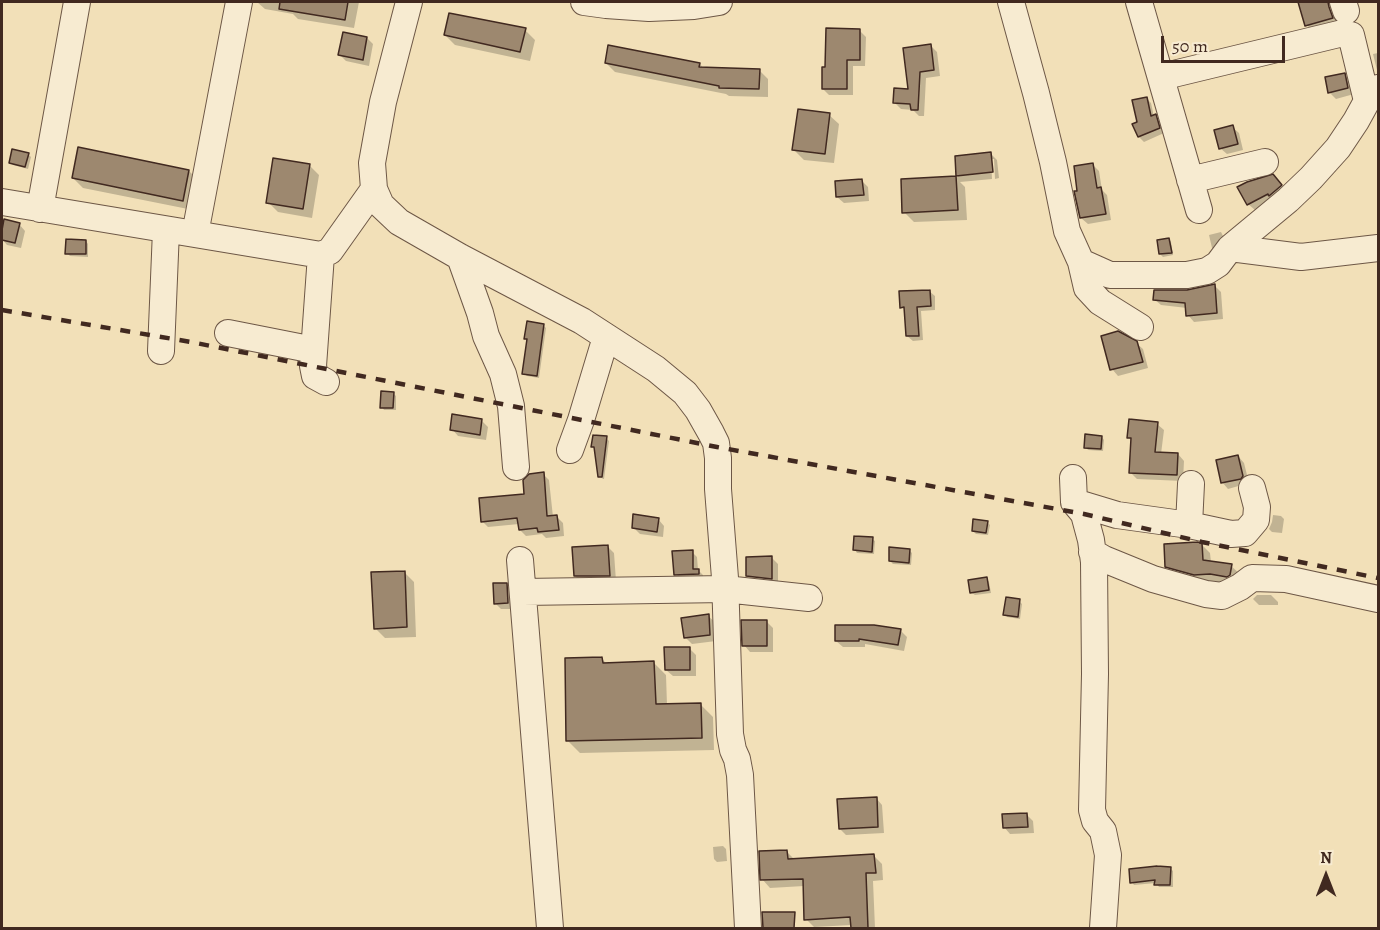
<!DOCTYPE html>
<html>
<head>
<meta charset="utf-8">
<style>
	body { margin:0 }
	#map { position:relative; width:1380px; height:930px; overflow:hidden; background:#f2e0b8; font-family:Alegreya,serif }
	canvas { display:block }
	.frame { position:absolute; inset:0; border:3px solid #412920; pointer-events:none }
	.north { position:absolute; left:1296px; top:846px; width:60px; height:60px; -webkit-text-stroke:4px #f7ebd1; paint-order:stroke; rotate:0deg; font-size:16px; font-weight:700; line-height:24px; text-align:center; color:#412920 }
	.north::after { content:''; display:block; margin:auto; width:21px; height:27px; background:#412920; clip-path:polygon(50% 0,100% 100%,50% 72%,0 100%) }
	.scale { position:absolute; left:1161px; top:36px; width:124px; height:27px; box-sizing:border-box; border:3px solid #412920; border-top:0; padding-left:8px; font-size:18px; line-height:21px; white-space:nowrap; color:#412920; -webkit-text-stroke:4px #f7ebd1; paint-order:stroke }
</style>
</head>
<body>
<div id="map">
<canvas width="1380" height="930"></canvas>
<div class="frame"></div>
<div class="north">N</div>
<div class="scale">50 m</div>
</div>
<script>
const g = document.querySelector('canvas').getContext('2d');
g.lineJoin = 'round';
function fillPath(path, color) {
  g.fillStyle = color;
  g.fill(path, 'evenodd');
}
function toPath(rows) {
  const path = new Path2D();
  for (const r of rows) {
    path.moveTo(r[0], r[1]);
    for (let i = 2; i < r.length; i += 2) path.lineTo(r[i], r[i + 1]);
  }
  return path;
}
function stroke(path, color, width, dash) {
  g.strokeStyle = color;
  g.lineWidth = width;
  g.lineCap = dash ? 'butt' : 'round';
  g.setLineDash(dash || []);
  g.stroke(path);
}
fillPath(toPath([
	[257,2,359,2,354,28,298,19,293,14,265,9],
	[1299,2,1336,2,1334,14,1338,24,1313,32,1307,25],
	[525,30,535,40,530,61,455,45,445,35],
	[859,30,866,37,865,66,853,66,853,95,829,95,823,89,827,69],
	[367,38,373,44,369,66,346,61,340,55],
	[930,45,937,52,940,76,926,78,924,116,919,116,913,110,901,109,895,103,910,91],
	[1378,53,1378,74,1373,54],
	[606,63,700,64,704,69,759,70,768,79,768,97,729,96,726,94,615,72],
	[1344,74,1351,81,1354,94,1336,99,1329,92],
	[1146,98,1151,103,1154,117,1155,116,1160,121,1164,133,1144,142,1139,137,1139,123],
	[829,115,839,124,834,163,804,160,794,150],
	[1232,127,1239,133,1243,150,1227,154,1220,148],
	[28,154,31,157,28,169,13,165,10,162],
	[991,154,997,160,999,178,995,179,994,159,991,159,992,179,960,182,965,187,967,220,914,222,904,212,902,180,958,177,956,157],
	[309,165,319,175,312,218,278,212,268,202],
	[1093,165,1099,171,1102,190,1107,195,1111,220,1088,224,1081,218,1079,192],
	[189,171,199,181,193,210,83,188,73,178],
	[1272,176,1288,192,1255,210,1248,204],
	[862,181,868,187,869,201,844,203,837,197],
	[5,221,19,224,25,231,21,248,7,245,2,239],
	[1221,232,1224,238,1214,250,1212,248,1209,235],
	[1169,239,1171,242,1173,255,1163,257,1160,254],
	[86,241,88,244,88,257,70,256,67,253],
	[1214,285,1221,292,1223,319,1194,322,1188,315,1187,308,1161,305,1154,299],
	[929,291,935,296,935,310,921,311,923,340,913,341,907,336,906,312,902,307],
	[543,325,546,328,539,378,527,376,524,373,528,340],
	[1136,343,1143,349,1148,368,1118,376,1112,369],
	[393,393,396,396,396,410,384,410,382,407],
	[481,420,488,427,486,440,458,436,452,429],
	[1157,424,1164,430,1161,454,1178,454,1184,461,1183,481,1137,479,1131,473,1133,441,1129,438],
	[1102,437,1104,440,1103,451,1088,450,1086,447],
	[606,438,609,441,604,479,603,479,600,476,595,449,593,446],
	[1238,456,1244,463,1249,483,1228,489,1222,482],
	[543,474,549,480,553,517,557,517,563,523,564,536,546,538,542,534,526,536,520,530,519,524,488,527,482,521,526,495],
	[1273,515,1281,516,1284,519,1282,533,1272,532,1269,529,1272,522],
	[658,519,664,526,663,537,640,534,633,527],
	[987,522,990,525,988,535,976,534,973,531],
	[872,539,875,541,874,554,857,553,855,550],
	[1202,545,1210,553,1211,562,1231,566,1240,574,1236,585,1220,582,1204,583,1175,575,1167,566],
	[608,547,614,553,616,581,581,582,575,576],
	[909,550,912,553,911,565,893,564,890,561],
	[692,552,697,557,698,570,703,575,703,579,681,579,676,574],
	[771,557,778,564,778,585,754,582,748,576],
	[404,572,414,582,416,637,385,638,375,628],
	[987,579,989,582,991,593,975,595,972,593],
	[506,585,513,591,514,609,501,609,495,603],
	[1257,595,1271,595,1278,602,1278,605,1259,605,1253,599],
	[1019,601,1022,604,1020,619,1007,617,1005,614],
	[708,616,715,622,716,641,692,644,685,637],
	[767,622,773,628,773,652,750,652,744,645],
	[900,630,907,637,904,651,865,644,865,647,843,647,836,641],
	[689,648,696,655,696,676,673,676,666,670],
	[602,659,608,665,653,662,666,675,667,705,701,705,713,717,714,750,580,753,568,741],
	[876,798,882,805,884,833,846,835,840,829],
	[1027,815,1033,821,1034,833,1010,834,1004,827],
	[723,846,726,849,727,861,717,862,714,859,713,847],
	[787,852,795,860,874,856,882,864,883,880,873,881,875,928,853,928,852,925,814,927,806,919,804,886,770,888,762,879],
	[1170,868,1173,871,1173,887,1159,887,1156,883,1134,885,1132,882]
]), '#0003');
const building = toPath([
	[280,2,348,2,345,20,279,9,280,2],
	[1298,2,1328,2,1329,7,1333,18,1305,26,1298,2],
	[449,13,526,28,520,52,444,35,449,13],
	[826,28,860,29,860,60,847,60,847,89,822,89,822,67,825,67,826,28],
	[343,32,367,37,363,60,338,55,343,32],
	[931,44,934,70,920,72,918,110,911,110,910,104,893,103,894,88,908,89,903,48,931,44],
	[608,45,700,63,699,67,760,69,759,89,719,88,719,86,605,63,608,45],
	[1345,73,1348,88,1328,93,1325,77,1345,73],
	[1147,97,1151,116,1156,114,1160,128,1138,137,1132,124,1137,122,1132,100,1147,97],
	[798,109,830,113,825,154,792,150,798,109],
	[1233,125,1238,144,1219,149,1214,130,1233,125],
	[78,147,189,170,183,201,72,178,78,147],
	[12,149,29,153,25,167,9,163,12,149],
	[991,152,993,172,956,176,955,156,991,152],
	[273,158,310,164,303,209,266,203,273,158],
	[1093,163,1097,188,1101,187,1106,214,1080,218,1074,191,1077,191,1074,166,1093,163],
	[1273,174,1282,185,1269,196,1268,194,1247,205,1237,187,1247,182,1273,174],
	[956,176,958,210,902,213,901,179,956,176],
	[862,179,864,195,836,197,835,181,862,179],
	[4,219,20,223,15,243,2,240,2,230,4,219],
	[1169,238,1172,253,1159,254,1157,240,1169,238],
	[66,239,86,240,86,254,65,254,66,239],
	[1215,284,1217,313,1186,316,1185,303,1153,300,1154,290,1187,290,1215,284],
	[930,290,931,306,917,307,919,336,906,336,904,307,900,308,899,291,930,290],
	[527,321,544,324,537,376,522,374,527,339,524,339,527,321],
	[1118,331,1137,341,1143,362,1110,370,1101,336,1118,331],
	[381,391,394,392,393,408,380,408,381,391],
	[452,414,482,419,480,435,450,430,452,414],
	[1129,419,1158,422,1155,452,1178,453,1177,475,1129,473,1131,438,1127,438,1129,419],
	[1085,434,1102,436,1101,449,1084,448,1085,434],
	[593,435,607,436,602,477,598,477,594,447,591,447,593,435],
	[1238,455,1243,476,1241,479,1221,483,1216,460,1238,455],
	[544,472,547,516,557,515,559,530,538,532,537,528,519,530,517,518,481,522,479,498,524,494,523,480,529,474,544,472],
	[633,514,659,518,657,532,632,528,633,514],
	[973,519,988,521,986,533,972,531,973,519],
	[854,536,873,537,872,552,853,550,854,536],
	[1197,542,1202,543,1203,560,1232,564,1230,575,1227,577,1210,574,1194,575,1165,567,1164,544,1197,542],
	[608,545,610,576,574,576,572,547,608,545],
	[889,547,910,549,909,563,889,561,889,547],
	[693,550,693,569,699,569,699,574,674,575,672,551,693,550],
	[772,556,772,579,746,576,746,557,772,556],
	[405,571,407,627,374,629,371,572,405,571],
	[987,577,989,590,970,593,968,580,987,577],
	[493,583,507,583,508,603,494,604,493,583],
	[1006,597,1020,599,1018,617,1003,615,1006,597],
	[709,614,710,635,684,638,681,618,709,614],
	[741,620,767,620,767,646,742,646,741,620],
	[835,625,874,625,901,629,898,645,859,639,859,641,835,641,835,625],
	[664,647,690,647,690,670,665,670,664,647],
	[602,657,603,663,654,661,656,704,701,703,702,738,566,741,565,658,602,657],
	[877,797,878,827,839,829,837,799,877,797],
	[1027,813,1028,827,1003,828,1002,814,1027,813],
	[787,850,788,859,874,854,876,873,866,873,868,928,851,928,850,917,804,920,803,879,760,880,759,851,787,850],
	[1157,866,1171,867,1170,885,1154,885,1155,880,1130,883,1129,869,1157,866],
	[762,912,795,912,794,928,763,928,762,912]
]);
fillPath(building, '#9d886f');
stroke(building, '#412920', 1.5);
const minor = toPath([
	[409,2,383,102,372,163,374,189,381,205,399,222,460,257,582,321,656,369,685,393,698,410,711,433,716,443,718,458,718,489,725,578,730,734,733,750,737,759,740,775,748,928],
	[584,2,606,5,649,8,694,6,719,2],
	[1011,2,1036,93,1053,162,1067,231,1081,262,1110,275,1187,275,1207,271,1218,264,1230,248,1288,200,1311,178,1338,148,1356,121,1367,101,1378,88],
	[1139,2,1199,210],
	[1343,2,1346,11],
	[1161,77,1343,33,1351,35,1367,101],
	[1190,180,1265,162],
	[2,202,321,255,330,251,374,189],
	[40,209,77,2],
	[195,234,239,2],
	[1230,248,1301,257,1378,248],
	[321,255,313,366,315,376,326,382],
	[460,257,480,313,486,336,503,374,511,406,516,467],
	[1081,262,1087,288,1100,302,1140,327],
	[228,333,314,350],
	[161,351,166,230],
	[570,450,581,420,606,337],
	[1073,478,1074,502,1117,515,1189,525,1231,534,1245,533,1256,520,1257,507,1252,488],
	[1074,502,1084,514,1091,540,1094,562,1095,674,1092,810,1095,821,1103,831,1108,855,1103,928],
	[1189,525,1191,484],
	[1092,552,1104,559,1153,579,1206,594,1222,596,1240,587,1252,578,1286,579,1378,599],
	[520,560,550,928],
	[523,592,725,589,809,598]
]);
stroke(minor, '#6d5746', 28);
stroke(minor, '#f7ebd1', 26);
stroke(toPath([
	[2,310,191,342,717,447,1084,514,1202,542,1378,578]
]), '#412920', 4.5, [10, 10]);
</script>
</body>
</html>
